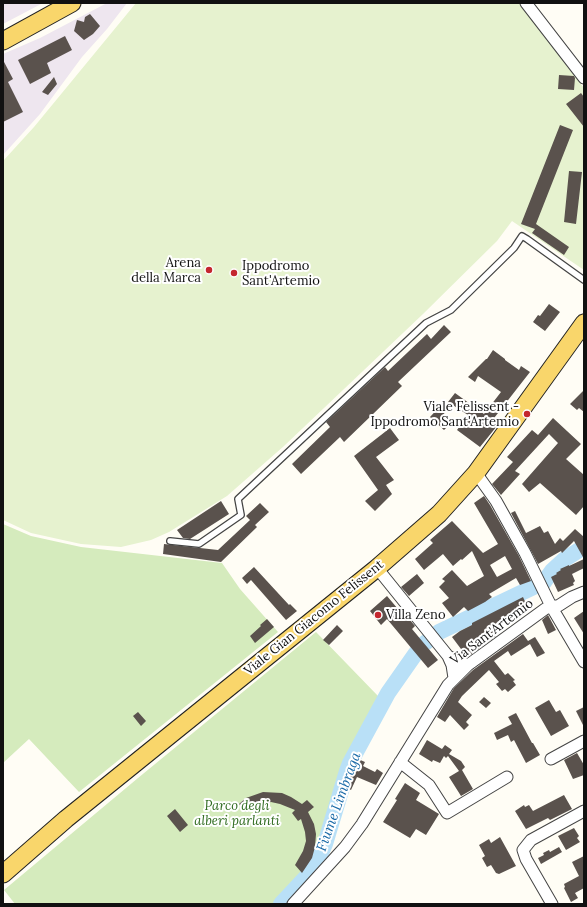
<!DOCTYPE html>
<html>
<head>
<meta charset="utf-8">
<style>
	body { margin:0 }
	#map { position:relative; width:587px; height:907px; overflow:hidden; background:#fffdf5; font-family:Lora,serif }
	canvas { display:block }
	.frame { position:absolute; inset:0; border:4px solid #111; pointer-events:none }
</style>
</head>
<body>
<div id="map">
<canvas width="587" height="907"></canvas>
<div class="frame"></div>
</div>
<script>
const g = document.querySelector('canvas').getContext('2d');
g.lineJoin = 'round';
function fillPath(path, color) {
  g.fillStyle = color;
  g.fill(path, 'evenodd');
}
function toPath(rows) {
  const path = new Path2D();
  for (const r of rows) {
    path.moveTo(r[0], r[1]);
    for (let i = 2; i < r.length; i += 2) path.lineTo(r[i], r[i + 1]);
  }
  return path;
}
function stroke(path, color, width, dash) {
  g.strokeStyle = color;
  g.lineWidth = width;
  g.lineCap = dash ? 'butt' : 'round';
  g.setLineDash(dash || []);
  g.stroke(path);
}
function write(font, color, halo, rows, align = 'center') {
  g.font = font + ' Lora,serif';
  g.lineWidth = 4;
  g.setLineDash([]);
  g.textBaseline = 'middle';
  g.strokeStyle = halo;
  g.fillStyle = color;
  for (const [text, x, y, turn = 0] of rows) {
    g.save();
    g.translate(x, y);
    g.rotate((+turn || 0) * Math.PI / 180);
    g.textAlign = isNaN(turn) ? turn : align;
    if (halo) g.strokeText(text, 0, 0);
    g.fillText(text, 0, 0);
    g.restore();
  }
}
fillPath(toPath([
	[3,3,43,3,3,24],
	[107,3,127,3,107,29,82,57,40,114,3,155,3,54,40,38]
]), '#eee6ef');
fillPath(toPath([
	[3,524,31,536,81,547,222,563,240,589,278,632,79,792,29,739,3,763],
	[316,632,379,697,367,719,345,769,324,837,317,856,311,868,273,904,15,904,4,890,138,778]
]), '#d5ebbd');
fillPath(toPath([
	[136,3,519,3,584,88,584,270,512,221,497,241,423,314,284,446,227,496,169,532,151,540,121,547,81,544,31,533,3,520,3,161,34,127]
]), '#e6f2cf');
stroke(toPath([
	[425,643,439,632,544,582,552,571,565,559,584,547],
	[281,904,310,873,317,862,325,844,347,771,350,763,388,693,416,653]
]), '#b9e0f7', 16);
fillPath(toPath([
	[90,14,100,26,93,34,84,40,74,31,77,20,84,22,85,17],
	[65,36,72,50,47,63,51,73,30,84,18,60],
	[3,60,13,79,8,82,23,112,3,122],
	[559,75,574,76,575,78,574,90,558,89],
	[54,77,57,84,48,95,42,92],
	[581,93,584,97,584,127,566,104],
	[560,125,573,130,536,224,569,247,564,255,532,233,535,229,521,224],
	[569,171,582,172,576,224,564,222],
	[549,304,560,312,545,331,533,322,538,315,540,316],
	[444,325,451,332,398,382,402,386,344,442,340,437,301,474,292,464,330,427,326,422,385,367,388,371,427,334,431,339],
	[493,350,505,359,505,360,519,370,521,366,530,372,491,422,497,426,480,447,457,430,468,415,448,402,455,393,484,414,501,392,478,376,475,382,468,377,486,359,487,359],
	[584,390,584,412,579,408,577,410,570,404],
	[444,402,450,407,441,417,449,425,444,430,430,417],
	[553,418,581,444,566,459,584,475,584,506,576,515,540,483,529,492,522,484,558,443,549,434,515,471,520,474,501,495,492,484,513,462,507,457,532,430,538,435],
	[390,428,399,440,376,457,394,480,386,485,392,494,375,511,365,501,378,490,354,456],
	[484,496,490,505,519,556,531,581,520,585,516,578,489,594,492,597,485,602,468,611,464,607,453,617,442,603,449,598,439,587,445,581,442,579,452,570,467,586,484,576,472,551,462,560,461,559,453,566,443,554,424,570,415,559,433,543,430,540,452,521,483,553,498,544,474,503],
	[505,556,512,569,497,577,490,565],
	[221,501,229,514,190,539,183,538,177,530],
	[260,503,269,512,255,525,257,527,221,562,163,554,164,544,218,550,250,520,246,516],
	[515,511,526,533,540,526,544,533,548,531,555,544,560,538,563,541,575,529,584,537,584,568,572,574,575,581,573,583,574,585,558,592,551,577,557,574,556,573,561,570,560,569,569,565,569,566,584,559,574,541,562,553,561,551,538,564,511,513],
	[254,567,289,605,290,604,297,611,286,620,251,580,247,584,242,578],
	[417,574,424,583,409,596,401,587],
	[387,596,398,609,399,607,415,626,412,629,438,660,428,668,387,619,381,625,370,611],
	[523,597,527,606,508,615,509,617,490,627,496,636,467,657,452,637,460,631,472,625,472,623],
	[584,611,584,634,574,618],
	[548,615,556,630,548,634,542,620],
	[267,619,274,627,255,643,250,636,261,626,260,625],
	[337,625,343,631,329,645,323,640],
	[523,634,528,641,535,637,545,653,537,657,530,644,511,656,508,651,494,661,505,675,508,673,515,680,513,681,516,685,508,692,505,689,502,691,496,684,499,682,489,670,462,696,458,702,472,715,466,722,469,725,464,730,450,715,445,722,437,717,454,688,473,670],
	[484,697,491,703,486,708,479,702],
	[549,700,556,712,560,710,569,726,551,736,535,708],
	[584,707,584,727,576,711],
	[138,712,146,721,141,726,133,716],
	[516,713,532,743,533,743,540,755,526,763,514,740,511,742,508,735,497,740,494,733,512,724,508,717],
	[427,740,442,749,445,745,452,750,449,754,461,761,465,767,462,770,473,789,461,796,449,777,459,771,448,756,446,758,444,756,440,763,433,760,432,762,419,754],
	[577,753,584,765,584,775,573,779,564,760],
	[358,759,365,762,363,766,375,772,377,769,383,773,376,785,357,777,351,790,346,787],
	[405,783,420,793,416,800,439,814,426,835,416,829,410,838,383,822,397,800,395,799],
	[263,792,282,793,291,797,302,804,307,800,314,807,308,812,314,824,316,834,315,847,312,858,302,873,295,865,303,851,306,841,305,832,301,819,298,821,292,813,295,810,280,804,271,802,261,804,252,807,246,812,239,804,246,798],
	[564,795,572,809,550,820,548,818,526,829,515,811,524,805,525,807,529,805,533,811],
	[175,809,188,825,180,832,167,816],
	[574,828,579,836,577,838,580,842,566,850,558,836],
	[500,837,516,866,499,874,496,873,491,865,487,867,482,858,485,856,479,845,489,839,491,843],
	[559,847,562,852,541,864,538,858,544,855,543,853,549,850,550,852],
	[584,856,584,888,575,893,578,898,571,902,564,888,565,887,564,884,579,876,572,862]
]), '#5a524d');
const lane = toPath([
	[170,541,199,544,241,515,238,499,426,323,451,310,514,248,522,236,527,239,584,280]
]);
const street = toPath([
	[526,3,584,78],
	[476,473,496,501,525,553,551,606,584,662],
	[377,568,448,656],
	[454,678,452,665,448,656,455,660,468,665],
	[551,759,584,741],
	[400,762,429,785,447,813,507,777],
	[293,904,345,847,362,824,448,685,468,665,545,609,551,606,558,606,572,597,584,592],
	[552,904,526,859,523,850,531,840,584,811]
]);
const primary = toPath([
	[3,41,72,3],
	[3,874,66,819,377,568,439,514,476,473,584,323]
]);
stroke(lane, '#444', 8);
stroke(street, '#444', 13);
stroke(primary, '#222', 19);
stroke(lane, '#fff', 5.5);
stroke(street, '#fff', 11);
stroke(primary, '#f9d66b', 17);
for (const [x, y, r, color] of [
	[209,270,4,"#c4262e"],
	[234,273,4,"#c4262e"],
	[527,414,4,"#c4262e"],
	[378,615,4,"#c4262e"]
]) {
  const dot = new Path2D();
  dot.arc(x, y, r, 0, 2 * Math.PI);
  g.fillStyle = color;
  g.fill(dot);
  stroke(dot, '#fff', 1.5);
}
write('13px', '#111', '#fff', [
	["Arena",201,263],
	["della Marca",201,278],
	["Ippodromo",242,266,"left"],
	["Sant'Artemio",242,281,"left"],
	["Viale Felissent -",519,407],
	["Ippodromo Sant'Artemio",519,422],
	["Villa Zeno",386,615,"left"]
], 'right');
write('13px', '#111', '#fff', [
	["Viale Gian Giacomo Felissent",314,618,-39],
	["Via Sant'Artemio",492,632,-37]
]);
write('italic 13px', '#2f6b1f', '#fff', [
	["Parco degli",237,806],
	["alberi parlanti",237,821]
]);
write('italic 14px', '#1768a6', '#fff', [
	["Fiume Limbraga",339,802,-70]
]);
</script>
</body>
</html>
